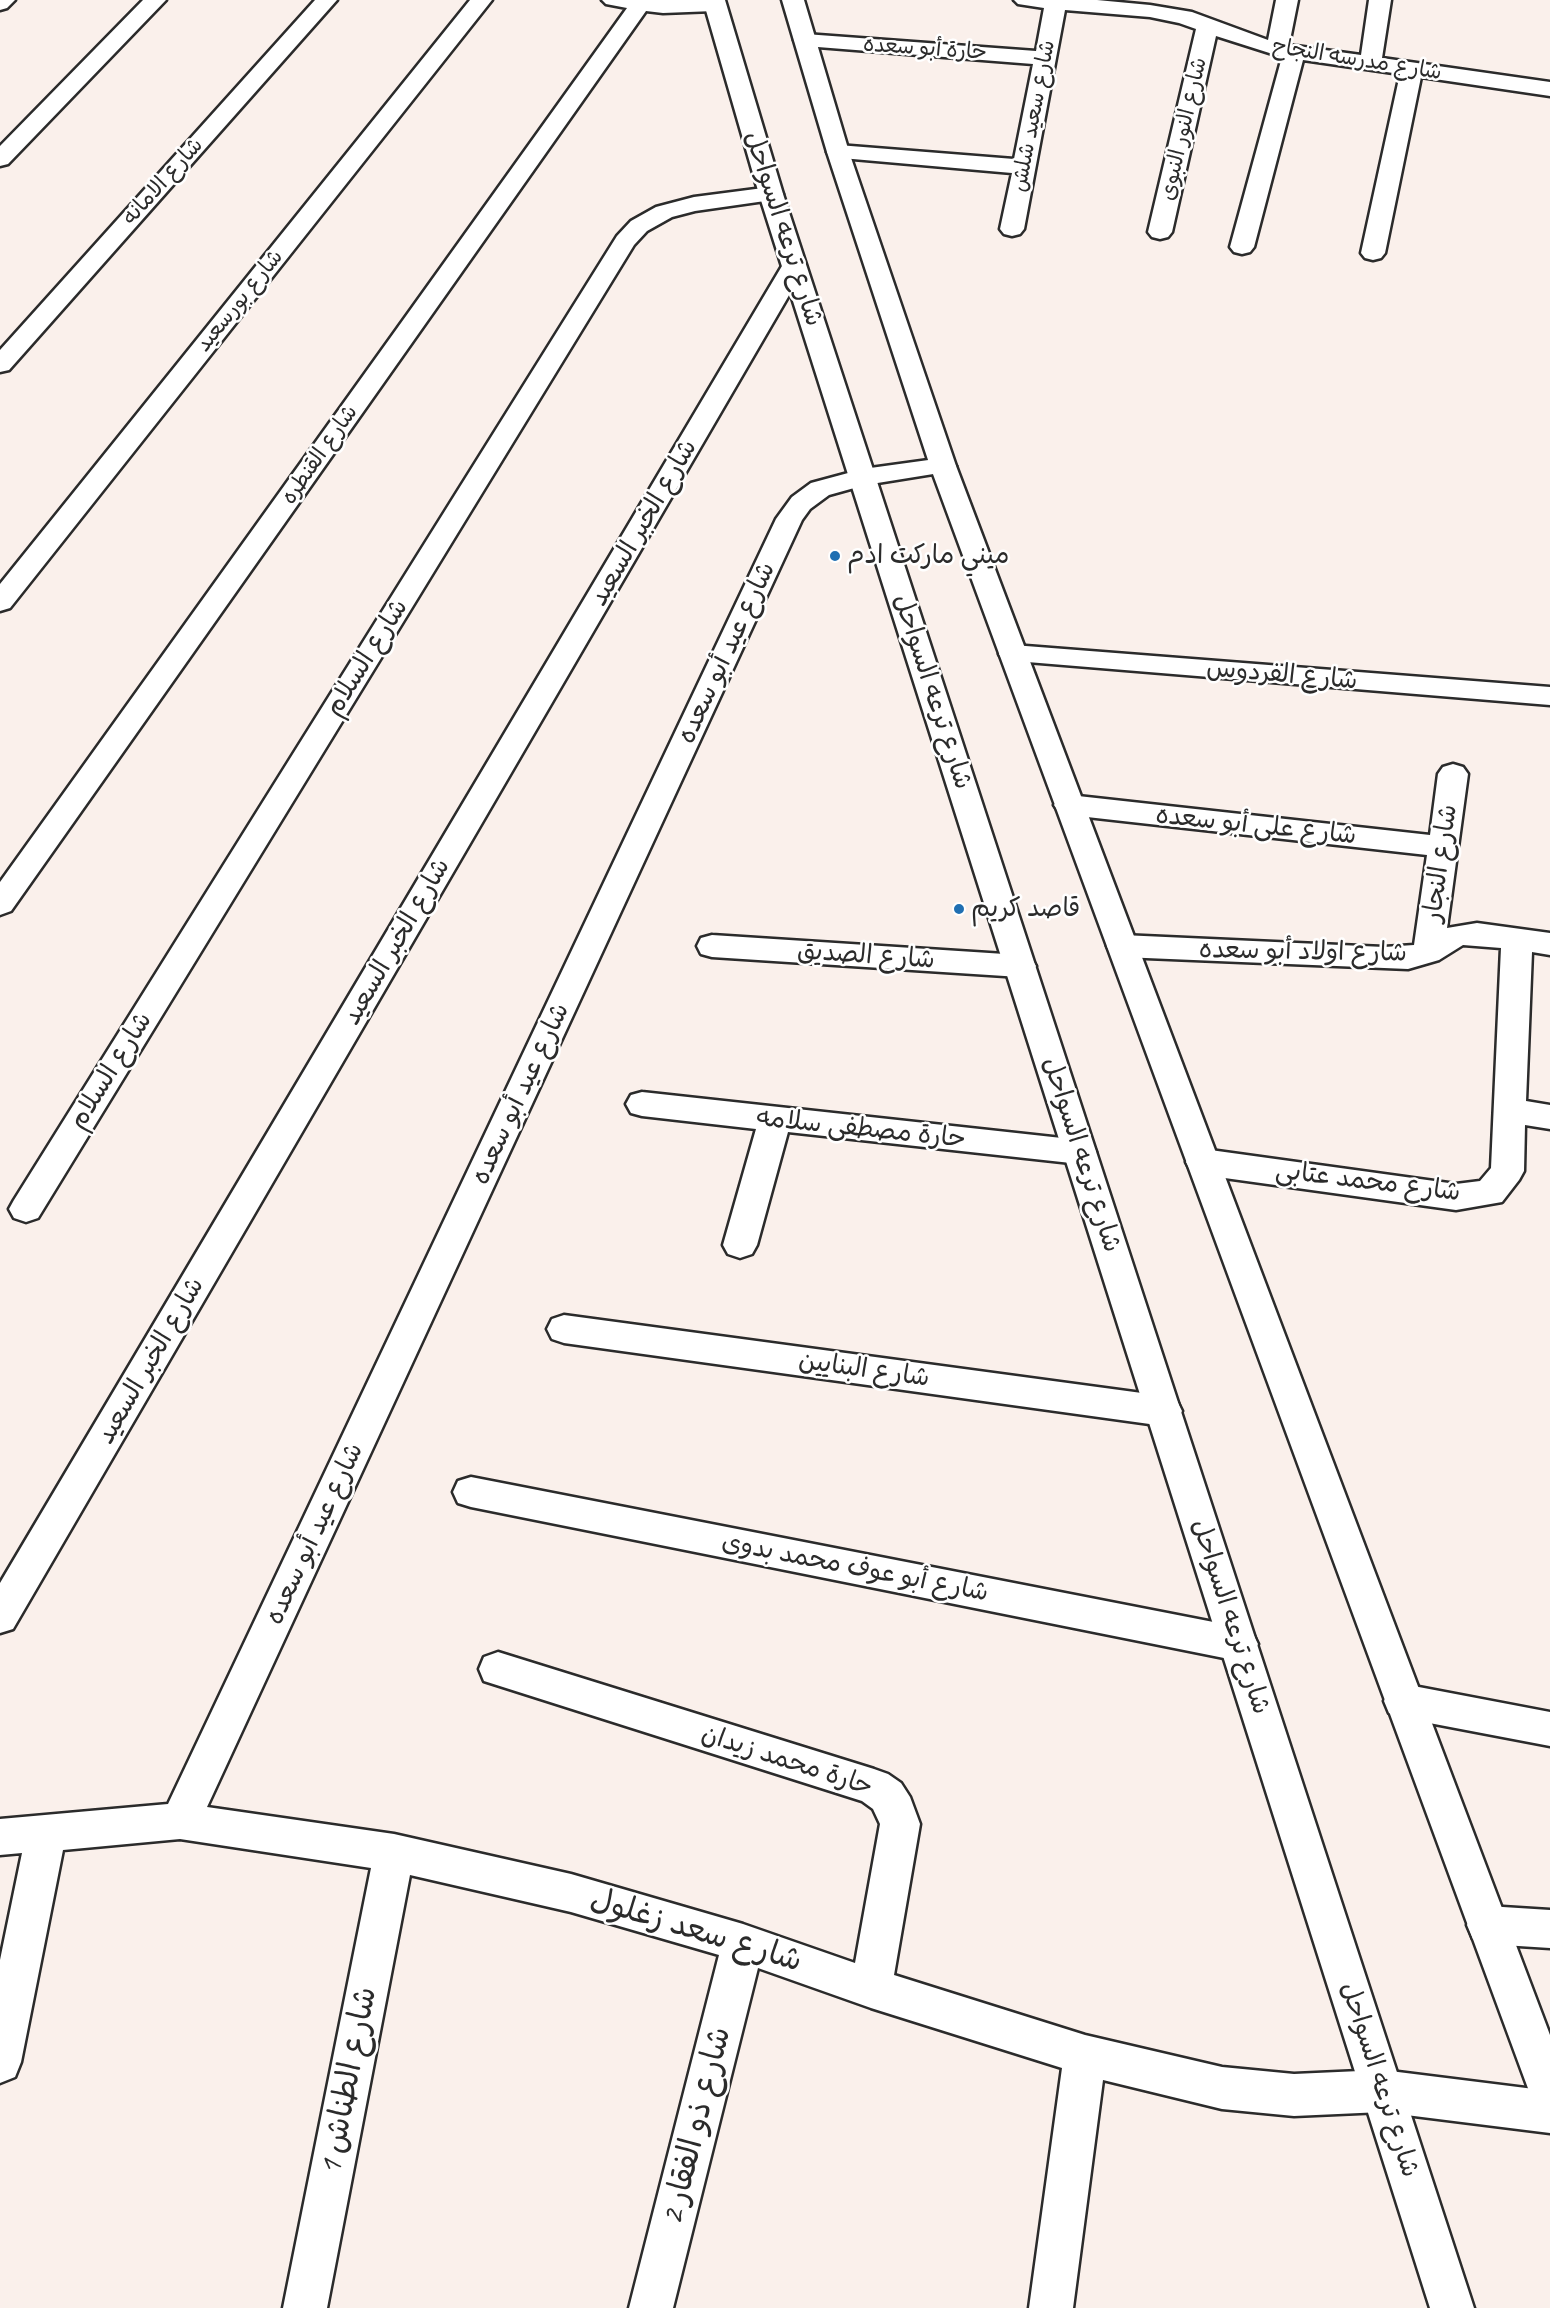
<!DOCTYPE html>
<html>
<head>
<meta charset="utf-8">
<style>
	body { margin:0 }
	canvas { display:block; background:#faf0eb }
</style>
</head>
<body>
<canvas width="1550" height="2308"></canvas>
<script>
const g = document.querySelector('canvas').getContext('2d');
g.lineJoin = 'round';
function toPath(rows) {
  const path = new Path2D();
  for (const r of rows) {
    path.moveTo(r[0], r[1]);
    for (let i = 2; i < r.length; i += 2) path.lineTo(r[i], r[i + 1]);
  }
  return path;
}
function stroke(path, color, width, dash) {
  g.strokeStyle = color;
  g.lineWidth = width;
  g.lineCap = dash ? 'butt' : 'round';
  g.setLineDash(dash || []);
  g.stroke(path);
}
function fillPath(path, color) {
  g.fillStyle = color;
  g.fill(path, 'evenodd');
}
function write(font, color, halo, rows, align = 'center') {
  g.font = font + ' Caveat,"Playpen Sans Arabic",sans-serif';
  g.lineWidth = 5;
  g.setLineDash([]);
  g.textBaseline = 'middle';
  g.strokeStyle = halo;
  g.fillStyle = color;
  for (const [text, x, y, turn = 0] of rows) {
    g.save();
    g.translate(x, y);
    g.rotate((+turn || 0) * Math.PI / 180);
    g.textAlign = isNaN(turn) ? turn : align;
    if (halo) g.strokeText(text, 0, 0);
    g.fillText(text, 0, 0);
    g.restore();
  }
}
const minor = toPath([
	[0,0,15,0,7,8,0,10,0,0],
	[143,0,166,0,8,164,0,166,0,146,143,0],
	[315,0,337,0,9,370,0,372,0,350,315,0],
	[470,0,492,0,10,608,0,611,0,584,470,0],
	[602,0,719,0,725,5,721,9,714,11,663,13,646,11,11,911,0,915,0,882,627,8,606,4,602,0],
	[1014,0,1097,0,1150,5,1192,12,1268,40,1276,0,1298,0,1289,45,1361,55,1369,0,1391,0,1382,58,1550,82,1550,96,1421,77,1385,253,1381,258,1373,260,1365,258,1361,253,1400,74,1303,60,1254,247,1250,252,1242,254,1234,252,1230,247,1282,57,1216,36,1172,232,1168,237,1160,239,1152,237,1148,232,1196,29,1179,23,1150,17,1065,10,1024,229,1020,234,1012,236,1004,234,1000,229,1012,173,830,157,827,152,830,147,838,145,1014,159,1033,64,805,46,797,45,794,40,797,35,805,34,1036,51,1044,8,1018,4,1014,0],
	[771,187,779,189,783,194,779,199,695,211,672,217,647,231,634,245,38,1218,26,1222,14,1218,9,1209,14,1200,617,236,631,221,656,207,694,197,771,187],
	[794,259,802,261,806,266,13,1629,0,1633,0,1583,782,266,786,261,794,259],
	[943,458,952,461,956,466,952,471,865,485,829,495,810,509,802,520,207,1807,394,1834,571,1874,743,1924,855,1963,880,1824,873,1809,862,1801,484,1681,479,1669,484,1657,498,1652,874,1769,888,1774,901,1783,910,1797,920,1824,894,1975,1085,2035,1222,2067,1294,2074,1382,2070,1550,2091,1550,2133,1382,2112,1294,2116,1222,2109,1103,2080,1073,2308,1029,2308,1062,2068,871,2008,758,1968,673,2308,629,2308,719,1955,571,1912,410,1875,327,2308,283,2308,371,1868,180,1839,63,1850,21,2062,15,2077,0,2083,0,1960,22,1853,0,1855,0,1819,168,1804,776,519,792,497,811,483,863,469,943,458],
	[1013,645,1550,687,1550,705,1003,660,999,654,1003,648,1013,645],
	[1453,764,1463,767,1468,774,1447,928,1477,923,1550,933,1550,955,1532,952,1526,1101,1550,1105,1550,1129,1525,1125,1524,1171,1519,1180,1502,1202,1456,1210,1203,1175,1191,1171,1186,1162,1191,1153,1203,1149,1456,1184,1480,1181,1491,1168,1501,948,1463,945,1439,960,1408,969,1122,957,1111,954,1107,946,1111,938,1122,935,1384,947,1414,945,1427,855,1069,815,1059,812,1054,805,1059,798,1069,795,1430,835,1438,774,1443,767,1453,764],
	[712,935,1020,955,1031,958,1036,966,1031,974,1020,977,712,957,701,954,697,946,701,938,712,935],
	[642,1092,1080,1140,1092,1143,1096,1152,1092,1161,1080,1164,788,1132,757,1245,752,1254,740,1258,728,1254,723,1245,756,1129,642,1116,631,1113,626,1104,631,1095,642,1092],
	[564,1315,1164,1396,1177,1401,1182,1411,1177,1421,1164,1426,564,1343,552,1339,547,1329,552,1319,564,1315],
	[471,1477,1239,1627,1252,1632,1258,1644,1252,1656,1239,1661,471,1507,458,1503,453,1492,458,1481,471,1477],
	[1403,1684,1550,1712,1550,1746,1403,1718,1389,1713,1384,1701,1389,1689,1403,1684],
	[1487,1906,1550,1910,1550,1948,1487,1944,1473,1939,1467,1925,1473,1911,1487,1906]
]);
const major = toPath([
	[703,0,725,0,783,194,1474,2308,1430,2308,759,194,703,0],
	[782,0,804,0,849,152,956,466,1550,2035,1550,2112,1535,2106,1529,2091,930,466,827,152,782,0]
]);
stroke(minor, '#2b2b2b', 5);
stroke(major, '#2b2b2b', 5);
fillPath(minor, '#fff');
fillPath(major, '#fff');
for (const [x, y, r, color] of [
	[835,556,6,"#1f6fb2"],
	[959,909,6,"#1f6fb2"]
]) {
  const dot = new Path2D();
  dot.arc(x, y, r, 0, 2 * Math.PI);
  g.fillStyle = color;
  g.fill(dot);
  stroke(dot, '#fff', 2);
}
write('22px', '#2b2b2b', '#fff', [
	["حارة أبو سعده",925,49,4],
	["شارع مدرسه النجاح",1357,60,9],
	["شارع سعيد شلش",1034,116,-79],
	["شارع النور النبوى",1184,129,-77],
	["شارع الامانه",163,182,-48],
	["شارع بورسعيد",240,301,-51],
	["شارع القنطره",320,455,-55]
]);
write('26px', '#2b2b2b', '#fff', [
	["شارع ترعه السواحل",783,229,72],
	["شارع الخبر السعيد",644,523,-60],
	["شارع عيد أبو سعده",727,653,-65],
	["شارع السلام",367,658,-58],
	["شارع الفردوس",1282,675,5],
	["شارع ترعه السواحل",932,692,72],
	["شارع على أبو سعده",1256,826,6],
	["شارع النجار",1441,863,-82],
	["شارع الخبر السعيد",397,942,-60],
	["شارع اولاد أبو سعده",1303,952,1],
	["شارع الصديق",866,956,4],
	["شارع السلام",111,1071,-58],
	["شارع عيد أبو سعده",521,1094,-65],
	["حارة مصطفى سلامه",861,1129,6],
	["شارع ترعه السواحل",1081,1155,72],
	["شارع محمد عتابى",1368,1182,7],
	["شارع الخبر السعيد",151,1361,-60],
	["شارع البنايين",864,1370,8],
	["شارع عيد أبو سعده",315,1534,-65],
	["شارع أبو عوف محمد بدوى",855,1568,11],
	["شارع ترعه السواحل",1230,1617,72],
	["حارة محمد زيدان",787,1761,18],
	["شارع ترعه السواحل",1379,2080,72]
]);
write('26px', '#2b2b2b', '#fff', [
	["ميني ماركت ادم",847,556],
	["قاصد كريم",971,909]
], 'left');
write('32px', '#2b2b2b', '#fff', [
	["شارع سعد زغلول",696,1931,17],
	["شارع الطناش 1",349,2081,-79],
	["شارع ذو الفقار 2",697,2126,-76]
]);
</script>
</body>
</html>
